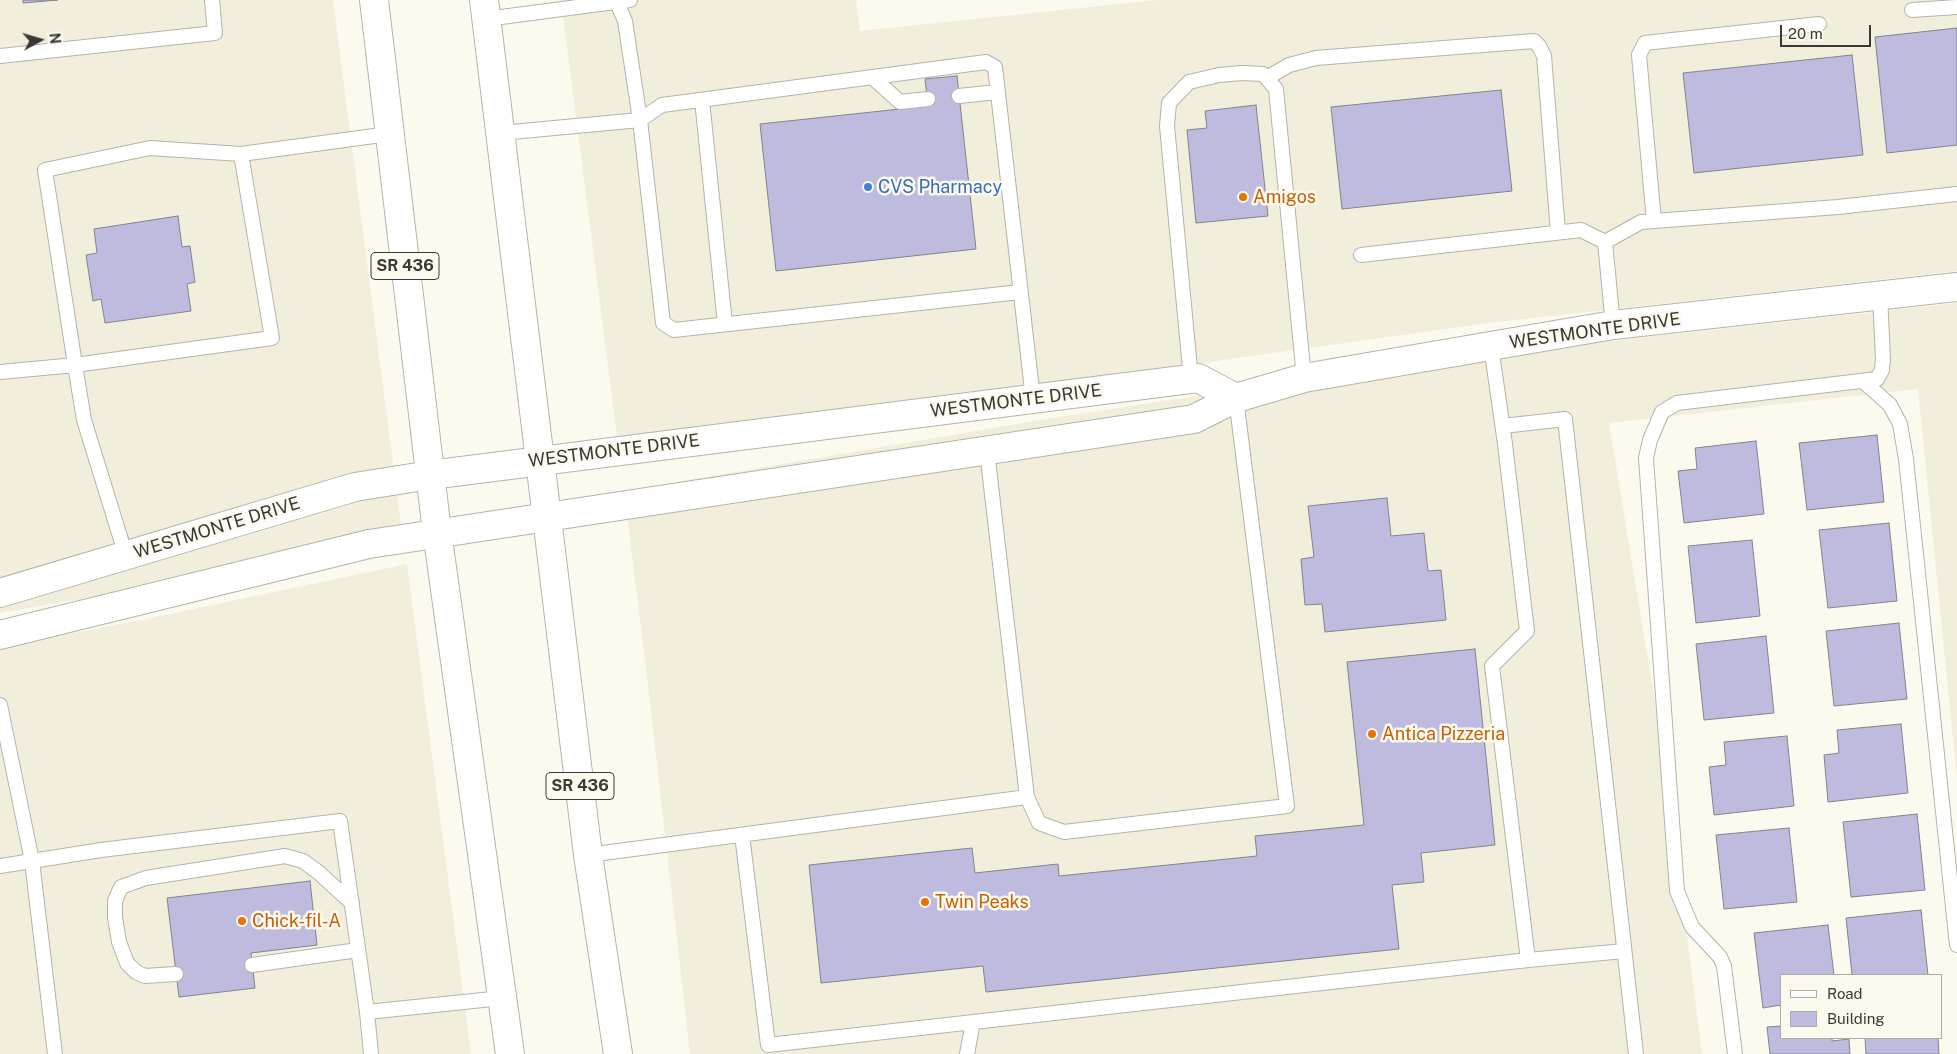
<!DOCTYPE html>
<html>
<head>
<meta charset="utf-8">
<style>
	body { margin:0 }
	#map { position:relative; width:1957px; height:1054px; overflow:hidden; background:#fcfaef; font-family:"Public Sans",sans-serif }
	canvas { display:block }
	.legend { position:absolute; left:1780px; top:974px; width:162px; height:65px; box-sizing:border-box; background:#fcfaef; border:1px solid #aeada5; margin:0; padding:6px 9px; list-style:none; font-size:15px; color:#3a3935 }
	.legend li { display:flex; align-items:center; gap:10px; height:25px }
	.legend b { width:25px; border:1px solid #aeada5 }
	.north { position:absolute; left:15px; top:15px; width:50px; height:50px; -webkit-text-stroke:4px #fcfaef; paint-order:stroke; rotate:84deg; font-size:14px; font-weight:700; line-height:20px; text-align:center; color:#3a3935 }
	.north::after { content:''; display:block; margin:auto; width:18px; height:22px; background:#3a3935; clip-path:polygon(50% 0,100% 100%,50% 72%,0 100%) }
	.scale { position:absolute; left:1780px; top:25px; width:91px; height:22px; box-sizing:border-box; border:2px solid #3a3935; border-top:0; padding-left:6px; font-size:15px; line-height:18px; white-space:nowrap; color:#3a3935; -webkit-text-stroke:4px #fcfaef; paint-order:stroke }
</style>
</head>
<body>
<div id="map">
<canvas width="1957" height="1054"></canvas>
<ul class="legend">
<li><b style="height:6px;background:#fff"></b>Road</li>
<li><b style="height:14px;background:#bebbde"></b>Building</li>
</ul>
<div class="north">N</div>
<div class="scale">20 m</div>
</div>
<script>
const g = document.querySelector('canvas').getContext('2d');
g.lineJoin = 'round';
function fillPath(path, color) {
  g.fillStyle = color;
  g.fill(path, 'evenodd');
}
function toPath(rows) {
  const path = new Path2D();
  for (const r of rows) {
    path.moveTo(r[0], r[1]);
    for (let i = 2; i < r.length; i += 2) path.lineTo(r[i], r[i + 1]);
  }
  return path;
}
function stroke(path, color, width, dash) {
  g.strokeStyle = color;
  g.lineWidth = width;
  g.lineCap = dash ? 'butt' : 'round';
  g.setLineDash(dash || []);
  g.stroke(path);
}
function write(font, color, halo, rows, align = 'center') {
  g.font = font + ' "Public Sans",sans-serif';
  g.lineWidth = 5;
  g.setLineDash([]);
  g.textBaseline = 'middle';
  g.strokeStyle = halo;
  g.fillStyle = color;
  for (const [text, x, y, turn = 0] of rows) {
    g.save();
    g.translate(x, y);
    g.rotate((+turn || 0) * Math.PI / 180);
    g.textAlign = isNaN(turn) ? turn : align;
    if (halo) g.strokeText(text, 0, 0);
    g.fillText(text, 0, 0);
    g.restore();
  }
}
fillPath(toPath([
	[0,0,333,0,402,533,140,589,0,613],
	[561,0,856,0,860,31,1157,0,1957,0,1957,271,1488,323,1230,359,1028,391,620,460],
	[1957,303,1957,780,1918,389,1609,423,1666,768,1702,1054,690,1054,647,677,624,491,1034,421,1234,390,1492,354],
	[407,564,471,1054,0,1054,0,645,63,635,146,619]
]), '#f2eedc');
const building = toPath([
	[23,0,58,0,23,3,23,0],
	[1957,28,1957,145,1887,153,1875,37,1957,28],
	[1852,55,1863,155,1694,173,1683,73,1852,55],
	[957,76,976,249,776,271,760,124,928,106,925,79,957,76],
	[1501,90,1512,191,1342,209,1331,107,1501,90],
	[1256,105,1268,216,1196,223,1187,130,1207,128,1205,111,1256,105],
	[178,216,182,247,190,246,195,282,187,284,191,311,105,323,101,299,93,301,86,255,97,253,94,229,178,216],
	[1877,435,1884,502,1807,510,1799,443,1877,435],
	[1756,441,1764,514,1684,523,1678,471,1697,469,1695,448,1756,441],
	[1387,498,1391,536,1424,533,1428,571,1441,570,1446,620,1325,632,1322,604,1305,605,1301,559,1314,557,1308,506,1387,498],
	[1889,523,1897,601,1828,608,1819,530,1889,523],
	[1752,540,1760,616,1696,623,1688,546,1752,540],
	[1899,623,1907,699,1834,706,1826,631,1899,623],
	[1766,636,1774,713,1704,720,1696,644,1766,636],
	[1475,649,1495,845,1421,853,1424,882,1392,885,1399,949,986,992,983,966,821,983,809,865,972,848,975,873,1058,864,1059,876,1257,856,1255,836,1364,825,1347,662,1475,649],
	[1901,724,1908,793,1828,802,1824,755,1839,753,1837,730,1901,724],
	[1787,736,1794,806,1714,815,1709,767,1726,765,1724,742,1787,736],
	[1917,814,1925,890,1851,897,1843,822,1917,814],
	[1789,828,1797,902,1724,909,1716,835,1789,828],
	[310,881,317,945,251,953,255,988,179,997,167,898,310,881],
	[1921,910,1928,975,1852,975,1846,918,1921,910],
	[1828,925,1834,975,1781,975,1781,1005,1763,1008,1754,933,1828,925],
	[1781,1026,1781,1038,1832,1038,1832,1041,1849,1039,1850,1054,1770,1054,1767,1027,1781,1026],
	[1865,1038,1938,1038,1939,1054,1866,1054,1865,1038]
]);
fillPath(building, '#bebbde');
stroke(building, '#84838c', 1);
const lane = toPath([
	[616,0,625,21,640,120,663,323,674,330,1020,292],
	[1912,10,1957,7],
	[486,19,630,0],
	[0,56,215,33,212,0],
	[872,77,900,102,928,99],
	[1267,78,1289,65,1316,58,1534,41,1539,46,1544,56,1558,232],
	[959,96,997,92],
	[702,100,725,324],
	[501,133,640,120,662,105,986,62,995,67,1033,399],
	[241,154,389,134],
	[1654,221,1639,55,1645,43,1819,24],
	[1361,255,1581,230,1605,242],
	[1613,325,1605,242,1641,222,1838,207,1957,194],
	[0,372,75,365,272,338,241,154,150,148,45,170,75,365,84,420,126,556],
	[1191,379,1167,126,1169,103,1189,82,1219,75,1242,73,1263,74,1276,89,1304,378],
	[1863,381,1890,405,1900,424,1906,459,1957,945],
	[1503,426,1565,419,1636,1054],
	[0,705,32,861,55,1054],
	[1027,797,1039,823,1064,832,1287,806,1236,398],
	[742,835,768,1045,1528,960,1492,666,1527,631,1505,444,1491,346],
	[588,855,1027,797,987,451],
	[0,866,101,850,340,821,367,1012,371,1054],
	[1528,960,1624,951],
	[252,965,358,950],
	[176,974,145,976,136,972,127,963,119,942,115,917,115,901,121,887,146,878,285,856,303,861,318,872,352,903],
	[367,1012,502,998],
	[967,1054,973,1022],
	[1735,1054,1724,966,1720,957,1692,927,1677,891,1646,458,1650,440,1662,412,1677,403,1877,379,1882,370,1883,359,1880,295]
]);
const secondary = toPath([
	[0,593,355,487,430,475,1198,378,1236,398],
	[0,635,369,544,1194,419,1236,398,1304,378,1613,325,1957,287]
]);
const primary = toPath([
	[374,0,437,532,510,1054],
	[484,0,588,855,618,1054]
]);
stroke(lane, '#b5b3a9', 16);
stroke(secondary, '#b5b3a9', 30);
stroke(primary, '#b5b3a9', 30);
stroke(lane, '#fff', 14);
stroke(secondary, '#fff', 28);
stroke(primary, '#fff', 28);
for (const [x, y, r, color] of [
	[868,187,5,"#3f7fe0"],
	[1243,197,5,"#e8710a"],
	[1372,734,5,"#e8710a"],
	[925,902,5,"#e8710a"],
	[242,921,5,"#e8710a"]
]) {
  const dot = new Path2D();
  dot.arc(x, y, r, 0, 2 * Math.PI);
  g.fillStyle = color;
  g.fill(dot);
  stroke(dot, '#fcfaef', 2);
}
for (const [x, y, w] of [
	[405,266,68],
	[580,786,68]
]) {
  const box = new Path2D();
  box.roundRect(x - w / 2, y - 13.5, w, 27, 4);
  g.fillStyle = '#fcfaef';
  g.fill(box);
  stroke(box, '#3a3935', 1);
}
write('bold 16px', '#3a3935', null, [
	["SR 436",405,266],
	["SR 436",580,786]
]);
write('18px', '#366cbe', '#fcfaef', [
	["CVS Pharmacy",878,187]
], 'left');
write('18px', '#c56008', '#fcfaef', [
	["Amigos",1253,197],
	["Antica Pizzeria",1382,734],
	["Twin Peaks",935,902],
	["Chick-fil-A",252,921]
], 'left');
write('18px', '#3a3935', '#fcfaef', [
	["WESTMONTE DRIVE",1595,331,-8],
	["WESTMONTE DRIVE",1016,401,-7],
	["WESTMONTE DRIVE",614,451,-7],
	["WESTMONTE DRIVE",217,528,-17]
]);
</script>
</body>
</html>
